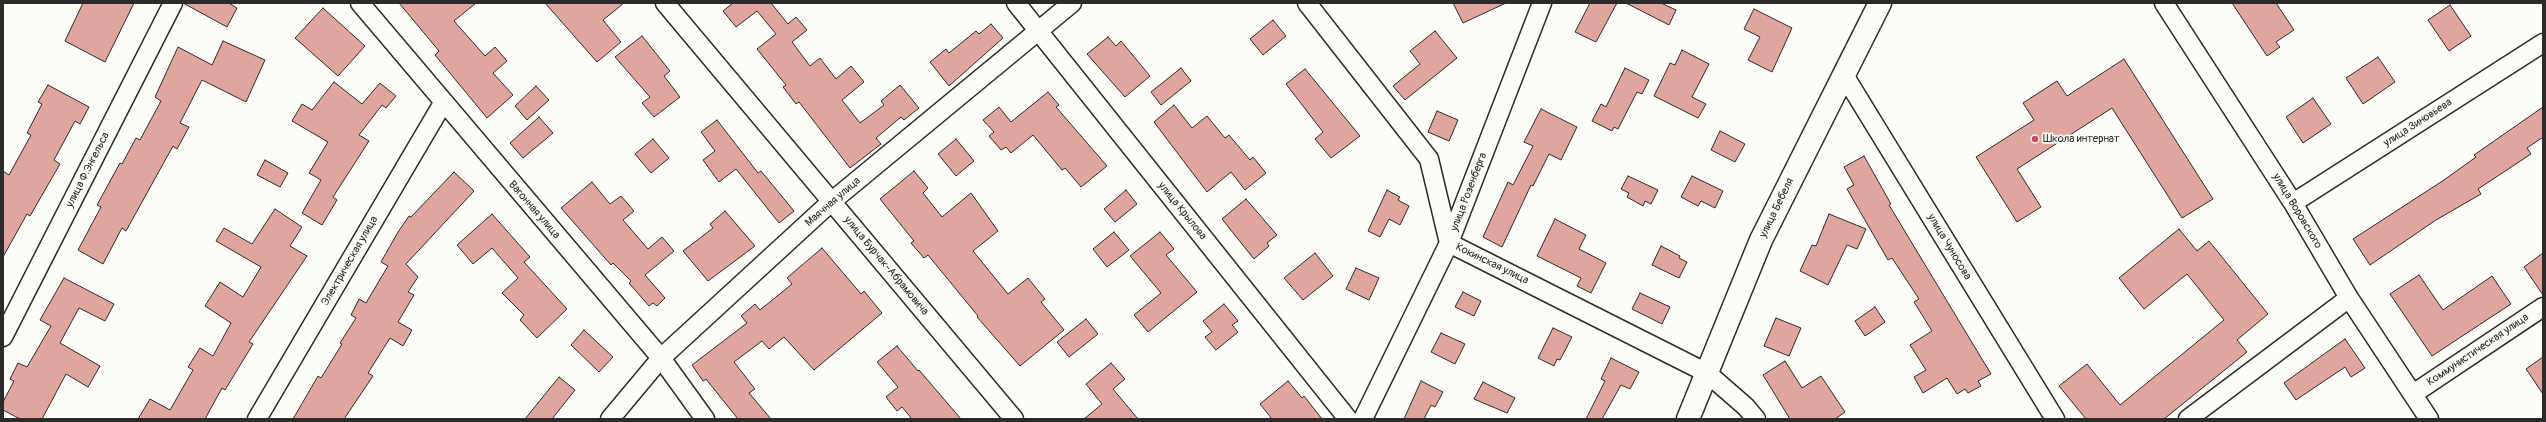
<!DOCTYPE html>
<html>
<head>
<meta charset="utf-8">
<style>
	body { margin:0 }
	#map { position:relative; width:2546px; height:422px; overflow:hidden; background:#fdfcf7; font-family:Pangolin,sans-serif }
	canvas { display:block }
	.frame { position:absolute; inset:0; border:4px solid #2b2b2b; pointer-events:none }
</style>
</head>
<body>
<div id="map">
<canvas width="2546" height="422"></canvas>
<div class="frame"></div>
</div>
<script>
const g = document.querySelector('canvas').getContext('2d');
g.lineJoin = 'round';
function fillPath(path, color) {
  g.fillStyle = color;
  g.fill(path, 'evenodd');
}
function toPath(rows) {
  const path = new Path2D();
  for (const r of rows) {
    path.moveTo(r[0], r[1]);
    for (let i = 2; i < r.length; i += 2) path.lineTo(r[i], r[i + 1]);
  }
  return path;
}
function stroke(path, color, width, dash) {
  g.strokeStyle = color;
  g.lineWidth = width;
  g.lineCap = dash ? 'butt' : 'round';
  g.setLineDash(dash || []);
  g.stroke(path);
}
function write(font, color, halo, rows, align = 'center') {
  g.font = font + ' Pangolin,sans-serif';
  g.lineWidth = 3.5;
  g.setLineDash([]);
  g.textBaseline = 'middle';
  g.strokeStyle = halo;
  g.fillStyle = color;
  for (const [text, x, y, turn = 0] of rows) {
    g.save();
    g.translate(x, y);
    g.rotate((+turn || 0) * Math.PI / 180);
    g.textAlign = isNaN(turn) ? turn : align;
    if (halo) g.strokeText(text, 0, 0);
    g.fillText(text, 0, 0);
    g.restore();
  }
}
const building = toPath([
	[83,3,134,3,105,62,65,41,83,3],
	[183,3,229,3,237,8,227,27,183,3],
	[399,3,476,3,454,21,485,56,495,47,507,61,493,73,513,95,487,118,435,55,439,51,399,3],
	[545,3,624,3,603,20,621,42,597,62,545,3],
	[733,3,771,3,788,24,796,17,807,30,792,42,810,66,820,58,836,79,851,66,864,82,842,100,860,123,884,105,881,101,900,85,919,108,904,120,901,117,876,138,881,144,850,168,799,102,796,104,783,87,786,85,757,49,776,34,757,11,736,27,723,11,733,3],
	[1453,3,1506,3,1463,23,1453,3],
	[1590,3,1617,3,1596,42,1575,32,1590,3],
	[1626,3,1661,3,1676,10,1669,25,1626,3],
	[2232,3,2276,3,2294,30,2276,42,2280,47,2267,56,2232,3],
	[2450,5,2471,36,2449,51,2428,20,2450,5],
	[323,8,365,46,338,76,295,38,323,8],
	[1754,9,1792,28,1772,72,1748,60,1760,37,1744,29,1754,9],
	[1273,20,1286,36,1263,55,1250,39,1273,20],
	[991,24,1003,38,949,86,930,62,946,49,949,53,976,31,979,34,991,24],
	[1435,31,1457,58,1405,100,1393,86,1420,64,1410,51,1435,31],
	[642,36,670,71,664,76,680,97,654,117,642,103,650,97,615,57,642,36],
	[1108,37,1116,46,1121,41,1150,76,1125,97,1087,54,1108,37],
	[223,41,265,60,246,102,202,80,180,123,189,127,177,149,173,146,126,231,122,228,103,264,78,250,101,207,97,205,120,163,122,164,136,138,140,140,161,101,155,97,178,47,212,65,223,41],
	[1682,50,1709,64,1692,97,1706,104,1698,118,1654,96,1670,63,1675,65,1682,50],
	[2378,57,2395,82,2363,104,2346,78,2378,57],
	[2124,59,2213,199,2182,218,2112,108,2017,169,2041,207,2017,222,1976,157,2034,120,2023,103,2057,81,2067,96,2124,59],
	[1181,68,1191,81,1161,105,1151,92,1181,68],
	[1625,68,1649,80,1642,94,1637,92,1618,129,1614,127,1612,131,1592,121,1601,104,1606,107,1625,68],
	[1305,69,1360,136,1331,158,1315,139,1323,132,1286,84,1305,69],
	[334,82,362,104,380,83,396,96,386,108,382,105,359,135,369,141,333,197,337,200,322,225,302,213,321,180,309,173,328,142,292,121,302,104,312,110,334,82],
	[48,85,89,107,80,124,75,121,54,160,60,164,30,216,27,214,3,257,3,171,9,175,31,135,27,133,42,104,38,102,48,85],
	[536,86,549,100,527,120,515,106,536,86],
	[1048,92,1059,105,1056,107,1107,166,1081,187,1065,168,1062,170,1033,135,1011,153,1006,147,1001,150,989,136,994,132,983,120,999,107,1011,122,1048,92],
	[2313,98,2331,124,2303,143,2286,117,2313,98],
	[1174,105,1192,128,1207,116,1225,138,1229,135,1250,160,1253,157,1266,173,1245,190,1231,172,1207,192,1154,122,1174,105],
	[2543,107,2543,137,2527,148,2531,154,2478,189,2481,194,2436,220,2370,265,2353,239,2444,180,2476,157,2474,155,2543,107],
	[1541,109,1577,127,1561,160,1549,154,1533,186,1531,185,1502,247,1483,237,1508,182,1513,185,1533,146,1524,142,1541,109],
	[1437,111,1458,120,1449,141,1428,132,1437,111],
	[539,117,553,133,523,158,510,143,539,117],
	[717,120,758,173,761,171,794,211,779,223,736,169,719,182,703,160,715,151,701,132,717,120],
	[1720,131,1745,144,1735,162,1711,150,1720,131],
	[653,139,669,158,651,173,635,154,653,139],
	[956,139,974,161,956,176,938,154,956,139],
	[1864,156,1891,204,1889,205,1991,374,1978,381,1981,386,1968,393,1965,389,1957,394,1947,378,1923,393,1914,377,1926,370,1910,345,1932,331,1914,302,1919,299,1892,258,1888,260,1847,189,1854,185,1844,167,1864,156],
	[265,160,288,173,280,187,257,175,265,160],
	[914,171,928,188,923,193,942,217,971,193,998,231,973,251,1008,294,1028,278,1045,299,1041,302,1064,330,1020,366,977,317,978,316,928,255,924,258,911,243,914,241,880,199,914,171],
	[454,172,474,191,406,264,418,277,408,292,414,295,398,322,412,330,403,346,390,338,368,373,373,376,344,419,293,419,318,376,321,378,342,344,340,343,356,318,351,315,359,299,366,303,388,266,381,262,398,232,409,216,411,217,454,172],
	[1628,176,1658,190,1651,204,1645,201,1643,206,1627,197,1629,193,1621,189,1628,176],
	[1692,176,1723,191,1715,208,1701,201,1698,206,1681,197,1692,176],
	[592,182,610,204,621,196,634,211,623,220,648,249,662,237,674,251,645,275,665,298,657,306,653,303,649,306,629,283,631,281,613,263,611,265,561,208,592,182],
	[1126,190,1137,204,1115,222,1104,209,1126,190],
	[1387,190,1400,197,1398,200,1409,206,1400,225,1389,219,1380,237,1368,231,1387,190],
	[1246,199,1277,235,1267,243,1269,246,1254,259,1222,219,1246,199],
	[275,209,302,227,290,246,307,256,249,342,253,344,225,390,222,388,205,419,138,419,150,399,170,410,193,370,188,367,200,348,213,356,231,323,205,306,220,282,243,297,261,267,216,241,224,228,252,244,275,209],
	[725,211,755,246,708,281,683,251,713,228,710,224,725,211],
	[492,214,530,257,524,262,567,309,537,338,520,320,524,315,502,293,518,278,492,248,473,264,457,245,492,214],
	[1829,214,1866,229,1857,249,1847,245,1828,285,1800,271,1812,245,1816,246,1829,214],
	[1555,219,1586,235,1579,249,1606,263,1591,293,1577,286,1581,278,1537,256,1555,219],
	[2179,229,2197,251,2209,241,2268,314,2237,340,2247,352,2164,419,2086,419,2059,386,2087,364,2120,405,2224,320,2187,274,2144,309,2119,278,2179,229],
	[1114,232,1129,250,1107,267,1093,249,1114,232],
	[1160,232,1174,249,1166,255,1197,292,1148,332,1134,315,1161,293,1130,256,1160,232],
	[1661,246,1680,256,1679,258,1687,262,1679,278,1652,265,1661,246],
	[822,248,861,294,864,291,882,313,814,370,784,337,769,349,762,341,734,362,755,389,749,393,771,419,738,419,706,379,703,381,692,365,747,323,741,316,755,304,760,310,792,284,787,278,822,248],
	[1315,253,1333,276,1303,300,1284,278,1315,253],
	[2543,253,2543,295,2524,267,2543,253],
	[1356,268,1379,278,1369,300,1346,289,1356,268],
	[2419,275,2443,310,2492,276,2511,304,2432,356,2390,294,2419,275],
	[64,278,114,304,105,321,79,308,60,343,100,366,88,387,66,374,42,419,20,419,3,410,3,402,14,381,10,379,18,363,27,367,51,326,40,320,64,278],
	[1463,292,1481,301,1474,316,1455,307,1463,292],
	[1640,293,1670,307,1662,324,1632,309,1640,293],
	[1224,304,1238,321,1232,325,1238,332,1216,350,1205,337,1212,332,1203,321,1224,304],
	[1875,307,1885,322,1865,336,1855,321,1875,307],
	[1776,318,1801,328,1789,356,1764,346,1776,318],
	[1086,319,1098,334,1069,357,1057,342,1086,319],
	[1553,328,1572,337,1560,360,1557,359,1554,366,1538,358,1553,328],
	[584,330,613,357,599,372,571,345,584,330],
	[1441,333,1465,344,1455,364,1431,352,1441,333],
	[2345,339,2365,368,2351,377,2345,367,2296,400,2284,383,2345,339],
	[897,346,918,371,919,370,961,419,912,419,902,407,897,411,886,397,898,387,877,362,897,346],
	[2543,357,2543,394,2526,369,2543,357],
	[1611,358,1639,372,1630,389,1621,385,1602,419,1586,419,1605,381,1601,379,1611,358],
	[1785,361,1802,388,1821,376,1845,412,1835,419,1790,419,1763,375,1785,361],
	[1111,363,1125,379,1113,389,1138,419,1084,419,1102,404,1086,384,1111,363],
	[559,377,575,390,552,419,525,419,559,377],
	[1288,381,1302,398,1304,396,1322,419,1272,419,1260,404,1288,381],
	[1421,381,1443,392,1435,407,1431,405,1424,419,1404,419,1421,381],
	[1483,382,1515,398,1507,413,1474,399,1483,382]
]);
fillPath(building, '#e0a69e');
stroke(building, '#2b2b2b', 1);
const minor = toPath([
	[360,3,661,358,705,419],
	[665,3,1014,419],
	[1016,3,1348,419],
	[1307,3,1429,159,1449,243,1707,373,1746,407,1756,419],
	[2164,3,2293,203,2349,298,2429,419],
	[1844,75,2055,419],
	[2293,203,2543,43],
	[3,337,173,3],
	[2413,394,2543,307],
	[257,419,443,103],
	[610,419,661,358,831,202,1072,3],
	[1363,419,1449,243,1542,3],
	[2188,419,2349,298]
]);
const tertiary = toPath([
	[1688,419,1761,240,1880,3]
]);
stroke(minor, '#2b2b2b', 21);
stroke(tertiary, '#2b2b2b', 25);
stroke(minor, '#fdfcf7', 18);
stroke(tertiary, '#fdfcf7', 22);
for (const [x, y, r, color] of [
	[2035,139,4,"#d1495b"]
]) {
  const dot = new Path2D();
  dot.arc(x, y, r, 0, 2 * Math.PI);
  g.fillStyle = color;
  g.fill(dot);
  stroke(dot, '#fdfcf7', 1.5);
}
write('11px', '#2b2b2b', '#fdfcf7', [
	["улица Зиновьева",2418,123,-33],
	["улица Ф.Энгельса",88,170,-63],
	["улица Розенберга",1469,192,-69],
	["Маячная улица",833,202,-41],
	["улица Бебеля",1777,208,-64],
	["Вагонная улица",534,210,49],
	["улица Крылова",1182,211,51],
	["улица Воровского",2297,211,59],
	["улица Чуносова",1949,247,59],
	["Электрическая улица",350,261,-60],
	["Кокинская улица",1492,264,26],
	["улица Бурчак-Абрамовича",886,266,50],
	["Коммунистическая улица",2478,350,-34]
]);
write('11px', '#2b2b2b', '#fdfcf7', [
	["Школа интернат",2043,139]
], 'left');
</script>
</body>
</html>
